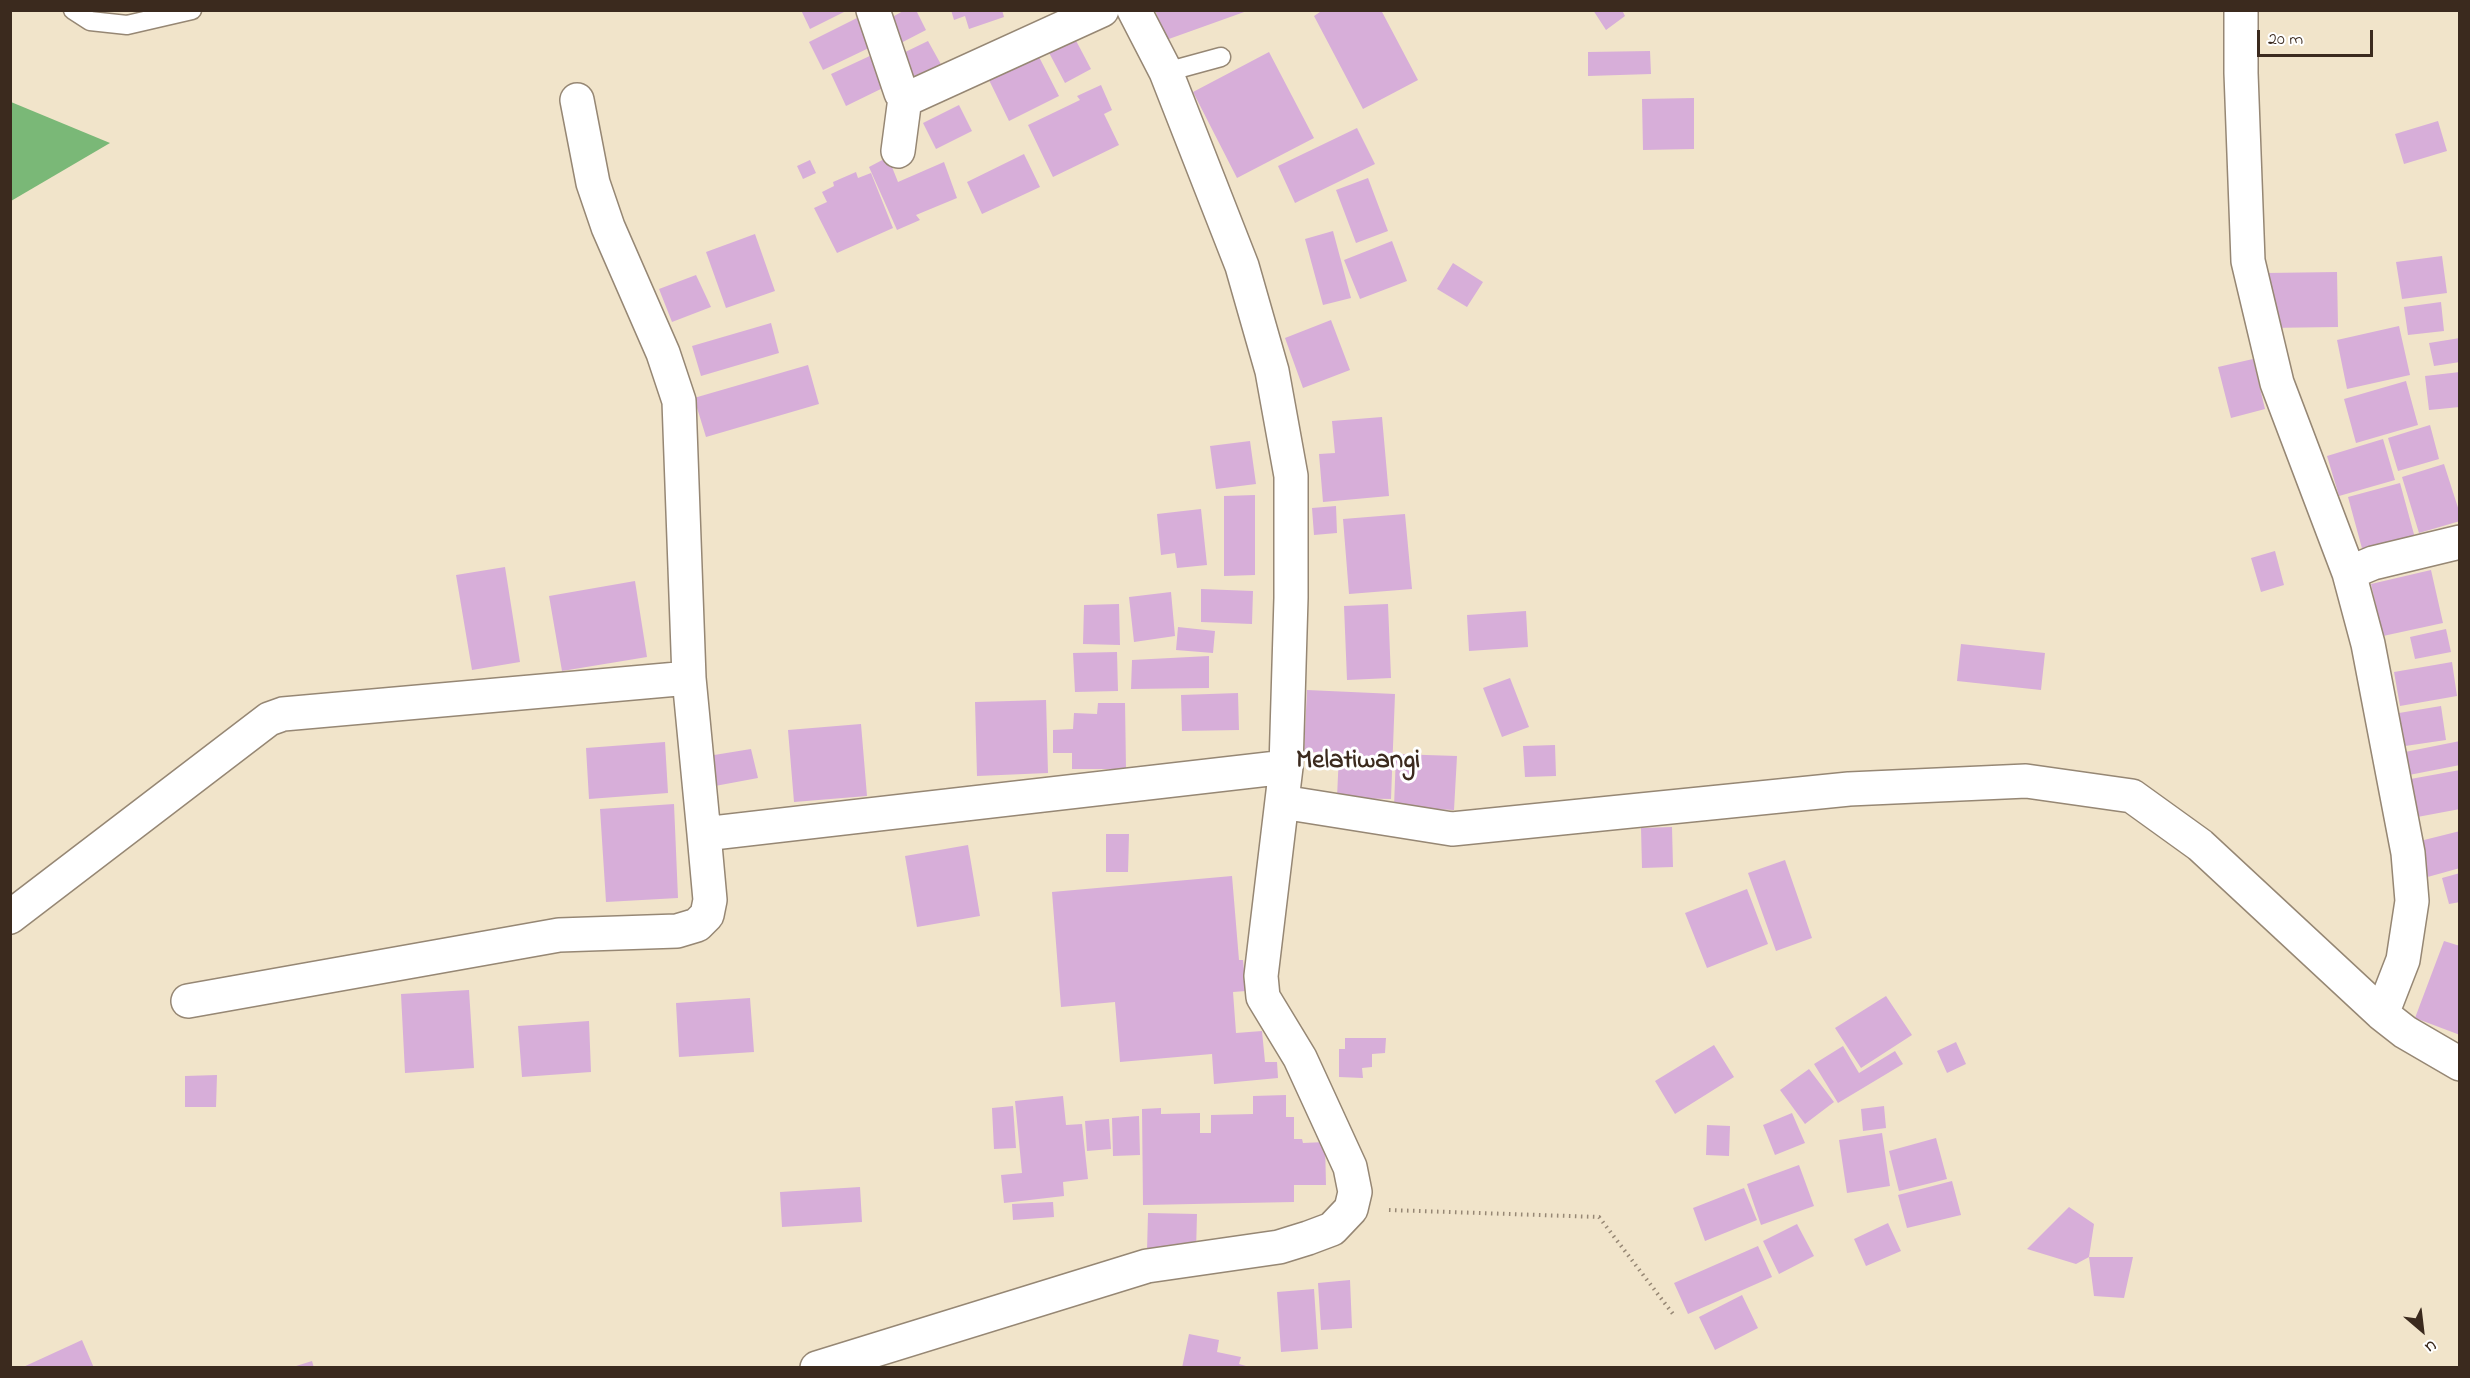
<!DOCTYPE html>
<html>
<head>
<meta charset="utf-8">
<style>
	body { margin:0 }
	#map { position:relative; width:2470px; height:1378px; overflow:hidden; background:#f1e4ca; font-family:"Indie Flower",sans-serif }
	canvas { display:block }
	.frame { position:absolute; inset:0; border:12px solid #3b2a1e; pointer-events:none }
	.north { position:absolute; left:2392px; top:1300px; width:60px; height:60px; -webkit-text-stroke:4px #fff; paint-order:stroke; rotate:152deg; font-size:16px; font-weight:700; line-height:24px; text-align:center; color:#3b2a1e }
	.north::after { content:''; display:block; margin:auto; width:21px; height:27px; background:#3b2a1e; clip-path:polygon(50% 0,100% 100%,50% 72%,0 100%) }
	.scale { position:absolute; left:2257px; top:30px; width:116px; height:27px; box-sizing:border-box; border:3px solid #3b2a1e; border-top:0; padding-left:8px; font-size:18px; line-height:21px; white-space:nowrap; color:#3b2a1e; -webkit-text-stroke:4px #fff; paint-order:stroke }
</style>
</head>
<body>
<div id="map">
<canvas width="2470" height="1378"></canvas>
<div class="frame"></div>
<div class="north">U</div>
<div class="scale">20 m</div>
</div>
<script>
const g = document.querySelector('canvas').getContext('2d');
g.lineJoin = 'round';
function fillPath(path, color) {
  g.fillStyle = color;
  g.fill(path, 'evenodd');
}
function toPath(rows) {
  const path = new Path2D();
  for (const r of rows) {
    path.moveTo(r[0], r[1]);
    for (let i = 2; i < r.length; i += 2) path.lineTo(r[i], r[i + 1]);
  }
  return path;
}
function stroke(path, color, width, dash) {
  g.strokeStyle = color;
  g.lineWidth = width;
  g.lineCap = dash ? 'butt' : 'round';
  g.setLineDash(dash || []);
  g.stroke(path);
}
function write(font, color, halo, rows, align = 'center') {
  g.font = font + ' "Indie Flower",sans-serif';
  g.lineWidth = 6;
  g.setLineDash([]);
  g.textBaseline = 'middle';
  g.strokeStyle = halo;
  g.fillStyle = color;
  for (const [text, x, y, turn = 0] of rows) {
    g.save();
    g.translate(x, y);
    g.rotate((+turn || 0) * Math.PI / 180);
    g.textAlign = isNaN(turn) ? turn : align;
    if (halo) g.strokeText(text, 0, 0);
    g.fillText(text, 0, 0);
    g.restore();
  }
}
fillPath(toPath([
	[10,102,11,102,110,143,11,201]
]), '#7ab877');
fillPath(toPath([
	[801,10,848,10,810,29],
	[905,10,916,10,926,30,897,45,885,21],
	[951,10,1002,10,1004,17,969,29,965,16,954,20],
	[1155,10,1247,10,1247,11,1166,40],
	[1323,10,1381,10,1418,80,1363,109,1314,16],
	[1593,10,1622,10,1625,16,1606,30],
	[859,17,873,46,823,70,809,42],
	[1072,33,1091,69,1065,83,1046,47],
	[928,41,943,68,912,86,897,56],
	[1650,51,1651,74,1588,76,1588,52],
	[1269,52,1314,138,1237,178,1193,92],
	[874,54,889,85,846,106,831,74],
	[1038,55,1059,96,1009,121,989,80],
	[1101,85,1112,110,1104,114,1119,145,1053,177,1028,125,1080,100,1077,96],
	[1694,98,1694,149,1643,150,1642,99],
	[959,105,972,131,936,149,923,123],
	[2438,121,2447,151,2404,164,2395,134],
	[1357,128,1375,164,1295,203,1278,166],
	[1024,154,1040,187,982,214,967,182],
	[888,157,898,182,944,162,957,198,916,215,920,220,897,230,869,167],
	[810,160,816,173,803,179,797,166],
	[856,172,858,178,871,173,893,228,837,253,814,208,827,202,822,192,834,186,833,182],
	[1368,178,1388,231,1356,243,1336,190],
	[1333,231,1351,298,1323,305,1305,239],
	[755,234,775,291,726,308,706,252],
	[1392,241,1407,281,1360,299,1344,260],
	[2442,256,2447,293,2402,299,2396,262],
	[1453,263,1483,282,1467,307,1437,289],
	[2337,272,2338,327,2266,328,2266,273],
	[696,275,711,307,672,322,659,289],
	[2441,302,2444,331,2408,335,2404,307],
	[1331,320,1350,370,1303,388,1285,338],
	[771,323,779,353,701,376,692,346],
	[2399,326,2410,375,2347,389,2337,340],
	[2460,338,2460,362,2434,366,2429,343],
	[2253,359,2265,409,2231,418,2218,367],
	[808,365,819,404,706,437,694,398],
	[2460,372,2460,407,2429,410,2425,376],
	[2406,381,2418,425,2356,443,2344,399],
	[1382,417,1389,496,1323,502,1319,454,1335,453,1332,421],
	[2430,425,2439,459,2398,471,2388,438],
	[2383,439,2395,480,2339,496,2327,456],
	[1250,441,1256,484,1216,489,1210,446],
	[2444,464,2460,514,2460,521,2419,533,2402,477],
	[2400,483,2415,538,2363,552,2348,497],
	[1255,495,1255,575,1224,576,1224,496],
	[1336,506,1337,533,1314,535,1312,508],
	[1201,509,1207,565,1177,568,1175,553,1161,555,1157,514],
	[1405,514,1412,589,1349,594,1343,519],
	[2275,551,2284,585,2261,592,2251,558],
	[505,567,520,662,472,670,456,575],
	[2431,570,2443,623,2383,636,2371,584],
	[635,581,647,657,562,671,549,596],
	[1201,589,1253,591,1252,624,1201,622],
	[1171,592,1175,636,1134,642,1129,597],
	[1119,604,1120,645,1083,644,1084,605],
	[1388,604,1391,678,1347,680,1344,606],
	[1526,611,1528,647,1469,651,1467,615],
	[1178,627,1215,631,1213,653,1176,650],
	[2446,629,2451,652,2415,659,2410,637],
	[1961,644,2045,653,2041,690,1957,681],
	[1117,652,1118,691,1075,692,1073,653],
	[1209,656,1209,688,1131,689,1132,660],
	[2452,662,2457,696,2400,706,2394,672],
	[1510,678,1529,727,1502,737,1483,688],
	[1307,690,1395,694,1391,799,1337,798,1339,753,1304,752],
	[1238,693,1239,730,1182,731,1181,695],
	[1046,700,1048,773,977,776,975,702],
	[1098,703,1125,703,1126,769,1072,769,1072,753,1053,753,1053,730,1073,729,1074,713,1097,714],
	[2441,706,2446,740,2405,746,2399,713],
	[861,724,867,796,794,802,788,730],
	[2460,741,2460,765,2409,775,2405,752],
	[665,742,668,793,589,799,586,748],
	[1555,745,1556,776,1525,777,1523,746],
	[751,749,758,778,715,786,708,756],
	[1396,754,1457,756,1454,810,1394,807],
	[2460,770,2460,809,2412,818,2405,780],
	[674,804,678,898,606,902,600,809],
	[1672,827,1673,867,1642,868,1641,828],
	[2460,831,2460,868,2424,878,2416,842],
	[1106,834,1129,834,1128,872,1106,872],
	[968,845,980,916,917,927,905,856],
	[1785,860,1812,938,1776,951,1748,873],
	[2460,873,2460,902,2449,904,2442,878],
	[1232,876,1239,960,1243,960,1246,991,1233,992,1236,1033,1262,1031,1265,1062,1277,1062,1278,1078,1214,1084,1212,1054,1120,1062,1115,1002,1061,1007,1052,892],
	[1747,889,1768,944,1707,968,1685,913],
	[2444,941,2460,946,2460,1035,2415,1018],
	[469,990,474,1068,405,1073,401,994],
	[1886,996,1912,1035,1861,1068,1835,1028],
	[750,998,754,1052,679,1057,676,1003],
	[589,1021,591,1072,522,1077,518,1026],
	[1345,1038,1386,1038,1385,1053,1372,1054,1372,1067,1362,1068,1363,1078,1339,1077,1339,1049,1345,1049],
	[1956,1042,1966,1064,1947,1073,1937,1051],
	[1714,1045,1734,1077,1675,1114,1655,1081],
	[1843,1046,1859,1073,1895,1051,1903,1064,1838,1103,1814,1064],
	[1809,1069,1834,1102,1805,1124,1780,1090],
	[217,1075,216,1107,185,1107,185,1076],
	[1286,1095,1286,1117,1294,1117,1294,1139,1302,1139,1303,1143,1325,1142,1326,1185,1294,1185,1294,1202,1143,1205,1142,1109,1161,1108,1161,1114,1200,1113,1200,1133,1211,1133,1211,1115,1253,1114,1253,1096],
	[1063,1096,1066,1125,1082,1124,1088,1179,1063,1182,1064,1196,1004,1203,1001,1175,1022,1173,1015,1101],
	[1013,1106,1016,1148,994,1149,992,1108],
	[1884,1106,1886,1128,1863,1131,1861,1109],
	[1792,1113,1805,1143,1775,1155,1763,1125],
	[1139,1116,1140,1155,1113,1156,1112,1118],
	[1109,1119,1111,1149,1087,1151,1085,1121],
	[1707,1125,1730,1126,1729,1156,1706,1155],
	[1882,1133,1890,1186,1847,1193,1839,1140],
	[1936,1138,1947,1179,1899,1191,1889,1151],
	[1799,1165,1814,1206,1761,1225,1747,1184],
	[1952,1181,1961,1215,1907,1228,1898,1195],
	[860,1187,862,1222,782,1227,780,1192],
	[1744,1188,1757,1220,1705,1241,1693,1208],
	[1053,1202,1054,1217,1013,1220,1012,1204],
	[2069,1207,2094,1224,2089,1257,2076,1264,2027,1249],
	[1148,1213,1197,1214,1196,1252,1147,1251],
	[1888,1223,1901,1251,1866,1266,1854,1239],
	[1797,1224,1814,1256,1779,1274,1763,1241],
	[1758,1246,1772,1277,1688,1314,1674,1283],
	[2089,1257,2133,1257,2124,1298,2094,1296],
	[1350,1280,1352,1328,1321,1330,1318,1283],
	[1314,1289,1318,1349,1281,1352,1277,1292],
	[1742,1295,1758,1328,1715,1350,1699,1317],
	[1189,1334,1219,1340,1217,1352,1241,1357,1239,1364,1253,1368,1182,1368],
	[82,1340,94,1368,21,1368],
	[312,1361,314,1368,293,1368,293,1367]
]), '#d7aed9');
const service = toPath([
	[73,10,90,21,127,25,192,10],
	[1166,72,1221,57]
]);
const minor = toPath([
	[873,10,901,93,905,98,909,98,1102,10],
	[2241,10,2241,73,2248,261,2277,383,2349,573,2368,644,2408,853,2412,901,2403,960,2382,1014],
	[577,100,593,183,608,227,663,353,679,401,689,678,704,834],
	[898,151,905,98],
	[2349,573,2373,563,2460,542],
	[1282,802,1452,829,1849,789,2026,781,2132,796,2200,845,2382,1014,2405,1032,2460,1064],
	[10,917,269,719,283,714,689,678],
	[188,1001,559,935,677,931,697,925,707,915,710,900,704,834,1286,767],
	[817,1368,1147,1266,1279,1247,1308,1238,1332,1229,1351,1209,1355,1192,1350,1167,1300,1058,1263,997,1261,976,1286,767,1291,598,1291,476,1272,371,1242,266,1166,72,1134,10]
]);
stroke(service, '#968774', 21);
stroke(minor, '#968774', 36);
stroke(toPath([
	[1389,1210,1599,1217,1673,1314]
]), '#968774', 4, [1.5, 4.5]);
stroke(service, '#fff', 18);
stroke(minor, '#fff', 33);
write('bold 27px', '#3b2a1e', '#fff', [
	["Melatiwangi",1358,763]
]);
</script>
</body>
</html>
